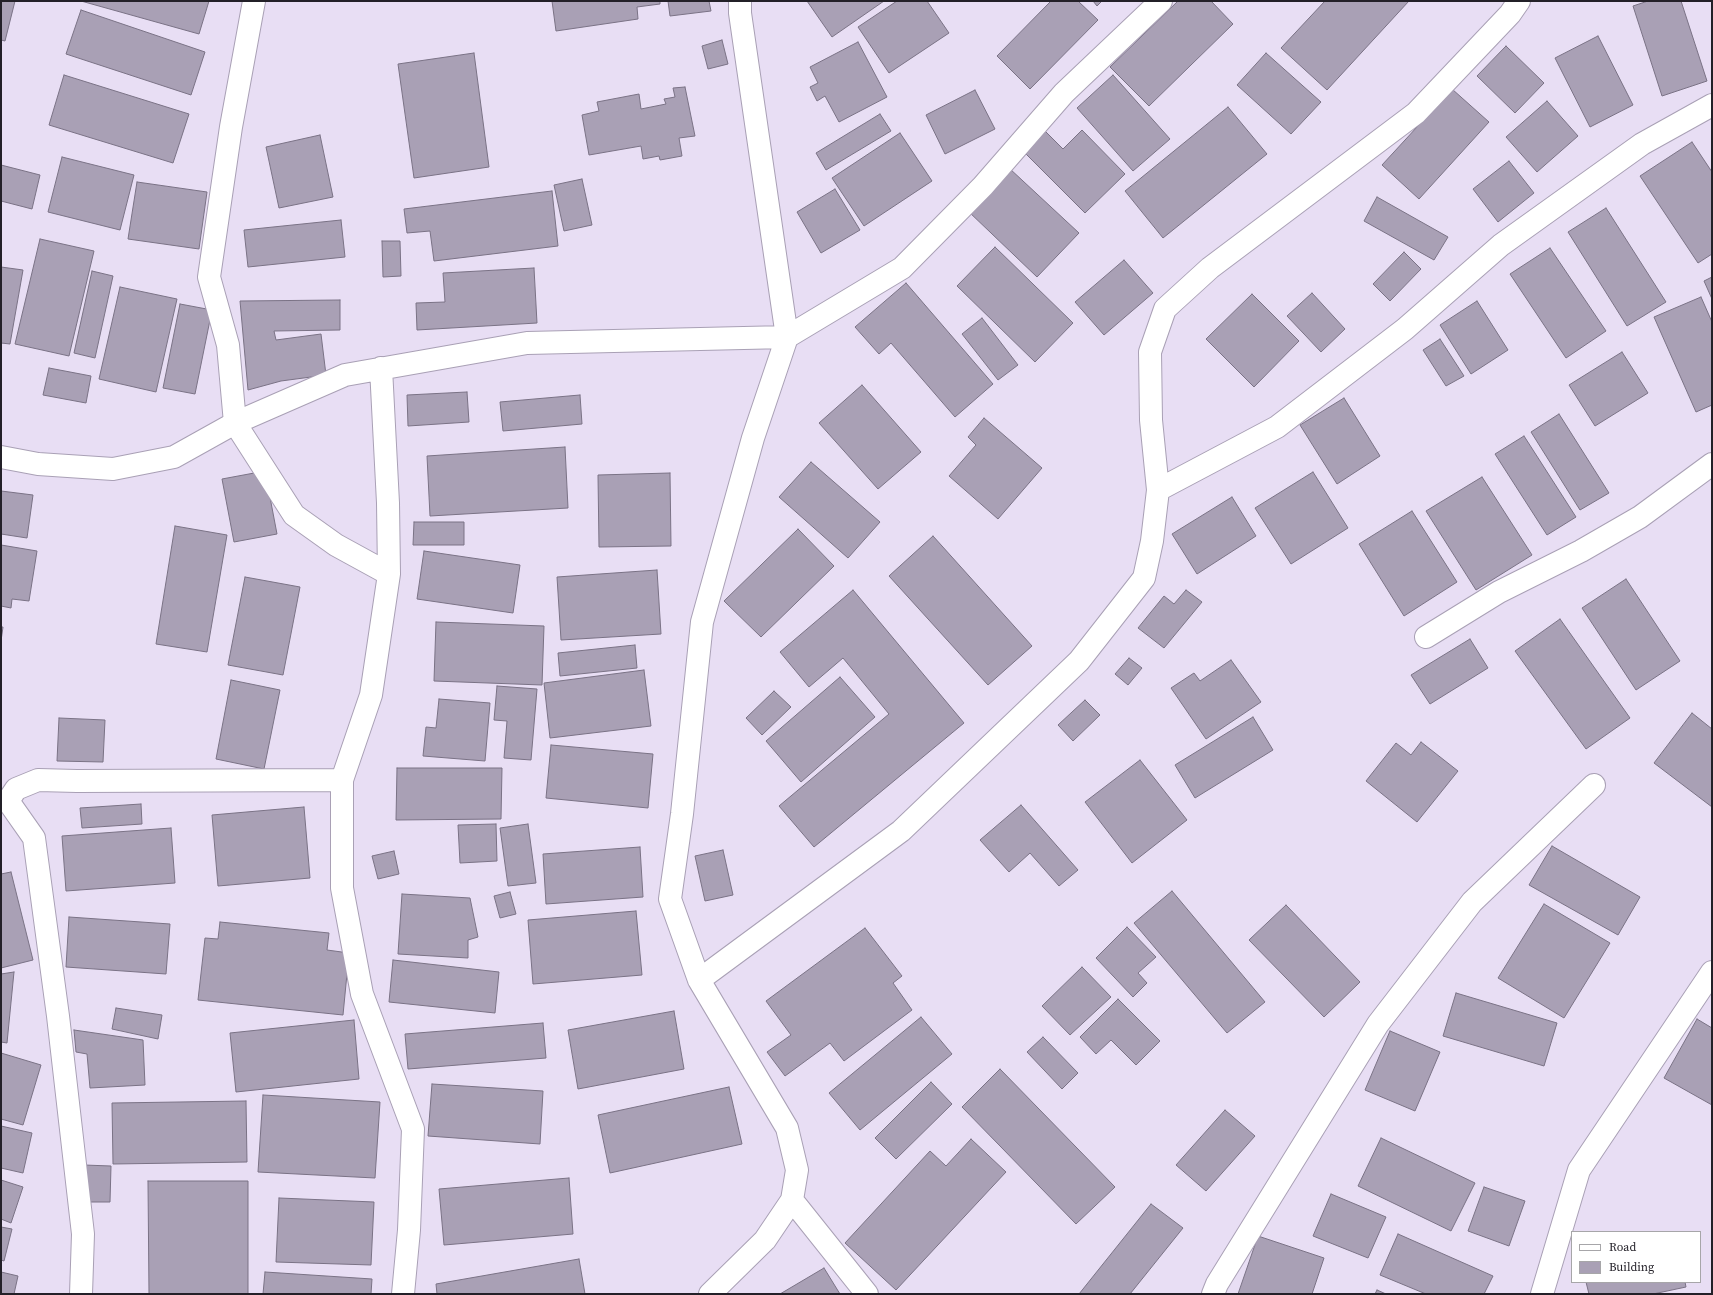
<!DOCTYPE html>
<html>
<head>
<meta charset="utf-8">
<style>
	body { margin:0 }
	#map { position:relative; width:1713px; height:1295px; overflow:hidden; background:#e8def4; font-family:"Source Serif 4",serif }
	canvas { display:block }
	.frame { position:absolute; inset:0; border:2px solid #232028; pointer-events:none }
	.legend { position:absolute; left:1571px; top:1231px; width:130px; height:52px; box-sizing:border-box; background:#fff; border:1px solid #a7a6a9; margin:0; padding:5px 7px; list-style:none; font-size:12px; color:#232028 }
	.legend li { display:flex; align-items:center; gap:8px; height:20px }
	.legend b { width:20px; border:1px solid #a7a6a9 }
</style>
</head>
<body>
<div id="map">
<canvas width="1713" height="1295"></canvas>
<div class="frame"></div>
<ul class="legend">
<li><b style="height:5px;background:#fff"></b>Road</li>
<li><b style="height:11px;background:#a9a0b5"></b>Building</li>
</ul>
</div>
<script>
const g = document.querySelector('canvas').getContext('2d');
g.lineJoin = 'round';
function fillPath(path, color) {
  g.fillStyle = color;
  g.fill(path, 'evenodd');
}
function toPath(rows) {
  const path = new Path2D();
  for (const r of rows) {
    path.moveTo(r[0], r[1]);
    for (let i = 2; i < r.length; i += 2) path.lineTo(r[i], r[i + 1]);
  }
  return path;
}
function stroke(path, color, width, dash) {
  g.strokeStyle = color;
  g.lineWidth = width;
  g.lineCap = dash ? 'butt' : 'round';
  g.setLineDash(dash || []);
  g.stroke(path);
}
const building = toPath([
	[1,1,15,1,5,41,1,40,1,1],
	[81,1,209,1,199,34,81,1],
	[552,1,660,1,660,4,637,7,638,19,556,31,552,1],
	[668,1,709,1,711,11,670,16,668,1],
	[807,1,884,1,832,37,807,1],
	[897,1,927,1,949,33,889,73,858,27,897,1],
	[1051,1,1078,1,1098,20,1030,89,997,56,1051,1],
	[1093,1,1102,1,1097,6,1093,1],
	[1178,1,1211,1,1233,24,1149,106,1110,67,1178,1],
	[1325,1,1409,1,1327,90,1281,48,1325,1],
	[1648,1,1681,1,1707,81,1662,96,1633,6,1648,1],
	[81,10,205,52,191,95,66,54,81,10],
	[1598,36,1633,105,1590,127,1555,58,1598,36],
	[722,40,728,64,708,69,702,46,722,40],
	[858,42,887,97,839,122,825,96,817,101,810,87,818,83,810,67,858,42],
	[1506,46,1544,83,1515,113,1477,76,1506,46],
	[474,53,489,167,414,178,398,64,474,53],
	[1266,53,1321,102,1291,134,1237,85,1266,53],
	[64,75,189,114,173,163,49,125,64,75],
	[1113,75,1170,139,1133,171,1077,108,1113,75],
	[685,87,695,136,679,138,682,156,660,160,659,156,643,159,641,146,589,155,582,115,599,111,597,102,639,94,641,109,666,104,664,99,675,97,673,88,685,87],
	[1452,89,1489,122,1419,199,1382,165,1452,89],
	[975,90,995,129,945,154,926,115,975,90],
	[1547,101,1578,136,1537,172,1506,137,1547,101],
	[1228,107,1267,154,1163,238,1125,191,1228,107],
	[880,114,891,131,826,170,816,153,880,114],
	[1041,127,1063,149,1082,130,1125,174,1085,213,1020,148,1041,127],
	[900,133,932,181,864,226,832,178,900,133],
	[320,135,333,197,279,208,266,147,320,135],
	[1692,142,1712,172,1712,254,1698,263,1640,176,1692,142],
	[62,157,134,175,120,230,48,212,62,157],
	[1509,161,1534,193,1498,222,1473,189,1509,161],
	[1,165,40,175,32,209,1,201,1,165],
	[1009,168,1079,233,1037,277,968,211,1009,168],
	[582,179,592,225,564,231,554,185,582,179],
	[137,182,207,192,199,249,128,239,137,182],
	[835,189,860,230,821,253,797,212,835,189],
	[552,191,558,246,434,261,430,231,407,233,404,209,552,191],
	[1377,197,1448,237,1434,260,1364,221,1377,197],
	[1606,208,1666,302,1627,326,1568,232,1606,208],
	[341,220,345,257,248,267,244,230,341,220],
	[40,239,94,251,69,356,15,344,40,239],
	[382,241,400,241,401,276,383,277,382,241],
	[995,247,1073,323,1035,362,957,286,995,247],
	[1550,248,1606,331,1566,358,1510,274,1550,248],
	[1404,252,1421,269,1390,301,1373,284,1404,252],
	[1124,260,1153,293,1104,335,1075,302,1124,260],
	[1,267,23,270,10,344,1,343,1,267],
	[534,268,537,323,417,330,416,303,445,302,443,273,534,268],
	[92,271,113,276,95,358,74,353,92,271],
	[1712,277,1712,299,1704,281,1712,277],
	[906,283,993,384,955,417,891,343,879,354,855,327,906,283],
	[120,287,177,299,156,392,99,379,120,287],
	[1312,293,1345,329,1321,352,1287,316,1312,293],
	[1252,294,1299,341,1254,387,1206,339,1252,294],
	[1701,297,1712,322,1712,405,1696,412,1654,317,1701,297],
	[340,300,340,330,274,331,276,340,321,334,326,375,281,381,248,390,240,301,340,300],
	[1477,301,1508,350,1471,374,1440,325,1477,301],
	[180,304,212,310,195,394,163,388,180,304],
	[982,318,1018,365,998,380,962,334,982,318],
	[1440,339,1464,376,1446,386,1423,350,1440,339],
	[1622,352,1648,393,1595,426,1569,385,1622,352],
	[49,368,91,376,86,403,43,395,49,368],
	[862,385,921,452,878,489,819,423,862,385],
	[467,392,469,422,408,426,407,395,467,392],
	[580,395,582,424,503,431,500,402,580,395],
	[1344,398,1380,456,1337,484,1300,425,1344,398],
	[1559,414,1609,493,1580,510,1531,432,1559,414],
	[984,418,1042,468,998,519,949,476,976,445,968,437,984,418],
	[1524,436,1576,517,1547,535,1495,454,1524,436],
	[565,447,568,508,430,516,427,456,565,447],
	[811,462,880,522,848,558,779,497,811,462],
	[265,471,277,534,234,542,222,479,265,471],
	[1313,472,1348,528,1291,564,1255,508,1313,472],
	[670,473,671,546,599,547,598,475,670,473],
	[1482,477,1532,555,1476,590,1426,511,1482,477],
	[1,491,33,495,27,538,1,534,1,491],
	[1232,497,1256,536,1197,574,1172,534,1232,497],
	[1412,511,1457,582,1404,616,1359,544,1412,511],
	[414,522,464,522,464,545,413,545,414,522],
	[175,526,227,535,207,652,156,644,175,526],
	[798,529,834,566,761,637,724,601,798,529],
	[933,536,1032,646,988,685,889,576,933,536],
	[1,545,37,551,29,601,12,599,11,608,1,606,1,545],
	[424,551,520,565,513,613,417,599,424,551],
	[657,570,661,634,561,640,557,577,657,570],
	[245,577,300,587,283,675,228,665,245,577],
	[1626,579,1680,661,1636,690,1582,608,1626,579],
	[853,590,964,723,814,847,779,806,889,714,843,658,809,687,780,652,853,590],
	[1186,590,1202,602,1164,648,1138,628,1164,596,1174,604,1186,590],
	[1560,619,1630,718,1586,749,1515,651,1560,619],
	[436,622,544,626,542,685,434,681,436,622],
	[1,627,3,627,1,641,1,627],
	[1470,639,1488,668,1430,704,1411,675,1470,639],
	[635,645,637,668,560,676,558,653,635,645],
	[1129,658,1142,668,1128,685,1115,674,1129,658],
	[1231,660,1261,702,1206,739,1171,688,1194,673,1200,681,1231,660],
	[644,670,651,726,550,738,544,683,644,670],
	[840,677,875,717,801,782,766,741,840,677],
	[231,680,280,690,264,769,216,759,231,680],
	[497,686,537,689,531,760,504,758,507,721,494,720,497,686],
	[774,691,791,707,762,735,746,718,774,691],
	[439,699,490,703,485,761,423,756,426,727,436,728,439,699],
	[1085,700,1100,715,1073,741,1058,725,1085,700],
	[1692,713,1712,729,1712,807,1654,763,1692,713],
	[1253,717,1273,750,1195,798,1175,765,1253,717],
	[59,718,105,720,103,762,57,761,59,718],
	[1421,742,1458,771,1417,822,1366,781,1396,743,1411,755,1421,742],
	[551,745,653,754,648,808,546,798,551,745],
	[1140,760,1187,820,1132,863,1085,802,1140,760],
	[397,768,502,768,501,819,396,820,397,768],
	[141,804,142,824,82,828,80,808,141,804],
	[1021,805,1078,870,1059,886,1030,853,1009,872,980,840,1021,805],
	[304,807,310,878,218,886,212,815,304,807],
	[496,824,497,861,460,863,458,825,496,824],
	[528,824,536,883,508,886,500,828,528,824],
	[171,828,175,883,66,891,62,836,171,828],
	[1552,846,1640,897,1618,935,1529,885,1552,846],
	[640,847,643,897,546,904,543,854,640,847],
	[723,850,733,895,705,901,695,856,723,850],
	[394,851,399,874,378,879,372,856,394,851],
	[11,872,33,960,1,968,1,874,11,872],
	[1172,891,1265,1002,1227,1033,1134,923,1172,891],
	[510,892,516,914,500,918,494,896,510,892],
	[402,894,470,898,478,937,468,940,468,958,398,954,402,894],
	[1544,904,1610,943,1564,1018,1498,978,1544,904],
	[1286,905,1360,982,1324,1017,1249,940,1286,905],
	[636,911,642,975,533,984,528,920,636,911],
	[69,917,170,924,166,974,66,967,69,917],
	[220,922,329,933,327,950,349,953,343,1015,198,1000,205,938,218,939,220,922],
	[1127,927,1156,957,1138,973,1147,983,1133,997,1096,958,1127,927],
	[865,928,902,976,893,983,912,1010,844,1061,830,1043,785,1076,767,1052,791,1035,766,1001,865,928],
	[393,960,499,972,495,1013,389,1002,393,960],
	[1082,967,1111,997,1070,1035,1042,1006,1082,967],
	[14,972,7,1043,1,1042,1,974,14,972],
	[1456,993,1557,1023,1544,1066,1443,1036,1456,993],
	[1118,999,1160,1041,1136,1065,1111,1040,1096,1054,1080,1037,1118,999],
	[116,1008,162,1015,158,1039,112,1029,116,1008],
	[674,1011,684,1069,578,1089,568,1030,674,1011],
	[921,1017,952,1054,860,1130,829,1093,921,1017],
	[1697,1019,1712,1028,1712,1105,1664,1078,1697,1019],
	[354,1020,359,1079,236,1092,230,1033,354,1020],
	[543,1023,546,1058,408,1069,405,1034,543,1023],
	[74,1030,143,1040,145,1085,90,1088,87,1054,76,1052,74,1030],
	[1390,1031,1440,1052,1415,1111,1365,1090,1390,1031],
	[1043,1037,1078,1073,1062,1089,1027,1052,1043,1037],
	[1,1053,41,1065,23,1125,1,1119,1,1053],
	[1000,1069,1115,1187,1076,1224,962,1107,1000,1069],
	[931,1082,952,1104,896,1159,875,1138,931,1082],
	[432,1084,543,1091,540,1144,428,1136,432,1084],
	[729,1087,742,1144,610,1173,598,1115,729,1087],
	[263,1095,380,1102,375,1178,258,1172,263,1095],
	[246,1101,247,1162,113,1164,112,1103,246,1101],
	[1225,1110,1255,1136,1206,1191,1176,1165,1225,1110],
	[1,1126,32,1133,23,1173,1,1168,1,1126],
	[1381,1138,1475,1183,1451,1231,1358,1186,1381,1138],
	[971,1139,1006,1172,896,1290,845,1243,930,1151,946,1166,971,1139],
	[84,1165,111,1166,110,1202,83,1202,84,1165],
	[569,1178,573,1234,444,1245,439,1189,569,1178],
	[1,1180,23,1187,11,1223,1,1219,1,1180],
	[148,1181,248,1181,248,1294,149,1294,148,1181],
	[1484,1187,1525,1201,1509,1246,1468,1231,1484,1187],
	[1331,1194,1386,1217,1368,1258,1313,1236,1331,1194],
	[279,1198,374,1202,371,1265,276,1262,279,1198],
	[1151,1204,1183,1228,1130,1294,1079,1294,1151,1204],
	[1,1227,12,1229,4,1261,1,1260,1,1227],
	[1398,1234,1493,1276,1484,1294,1426,1294,1380,1275,1398,1234],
	[1258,1236,1324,1258,1312,1294,1238,1294,1258,1236],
	[579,1259,585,1294,437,1294,436,1284,579,1259],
	[824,1268,840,1294,780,1294,824,1268],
	[1,1272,18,1276,14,1294,1,1294,1,1272],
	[265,1272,372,1279,371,1294,263,1294,265,1272],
	[1586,1282,1685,1282,1686,1287,1653,1294,1589,1294,1586,1282],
	[1377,1290,1386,1294,1375,1294,1377,1290]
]);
fillPath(building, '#a9a0b5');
stroke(building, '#7a7285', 1);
const minor = toPath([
	[254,1,231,127,209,277,228,345,235,423,294,515,336,545,389,574],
	[381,368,388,503,389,574,371,695,342,780,342,888,362,994,413,1129,409,1230,403,1294],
	[1,457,38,464,113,469,174,457,235,423,345,375,527,343,787,337,902,268,983,186,1064,93,1161,1],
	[1158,490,1277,427,1405,329,1501,245,1642,144,1712,105],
	[1426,637,1499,592,1581,551,1640,517,1712,464],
	[699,980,901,831,1079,661,1144,578,1152,541,1158,490,1151,420,1150,352,1165,309,1210,268,1416,113,1510,14,1519,1],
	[792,1200,867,1294],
	[81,1294,83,1234,58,1016,34,838,8,801,16,789,38,780,77,781,342,780],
	[710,1294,765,1240,792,1200,797,1170,787,1128,699,980,670,899,682,814,702,622,753,438,787,337,740,13,740,1],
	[1213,1294,1217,1284,1378,1024,1472,902,1594,785],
	[1542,1294,1579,1170,1712,972]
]);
stroke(minor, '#a9a0b5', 24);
stroke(minor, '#fff', 22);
</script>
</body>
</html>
